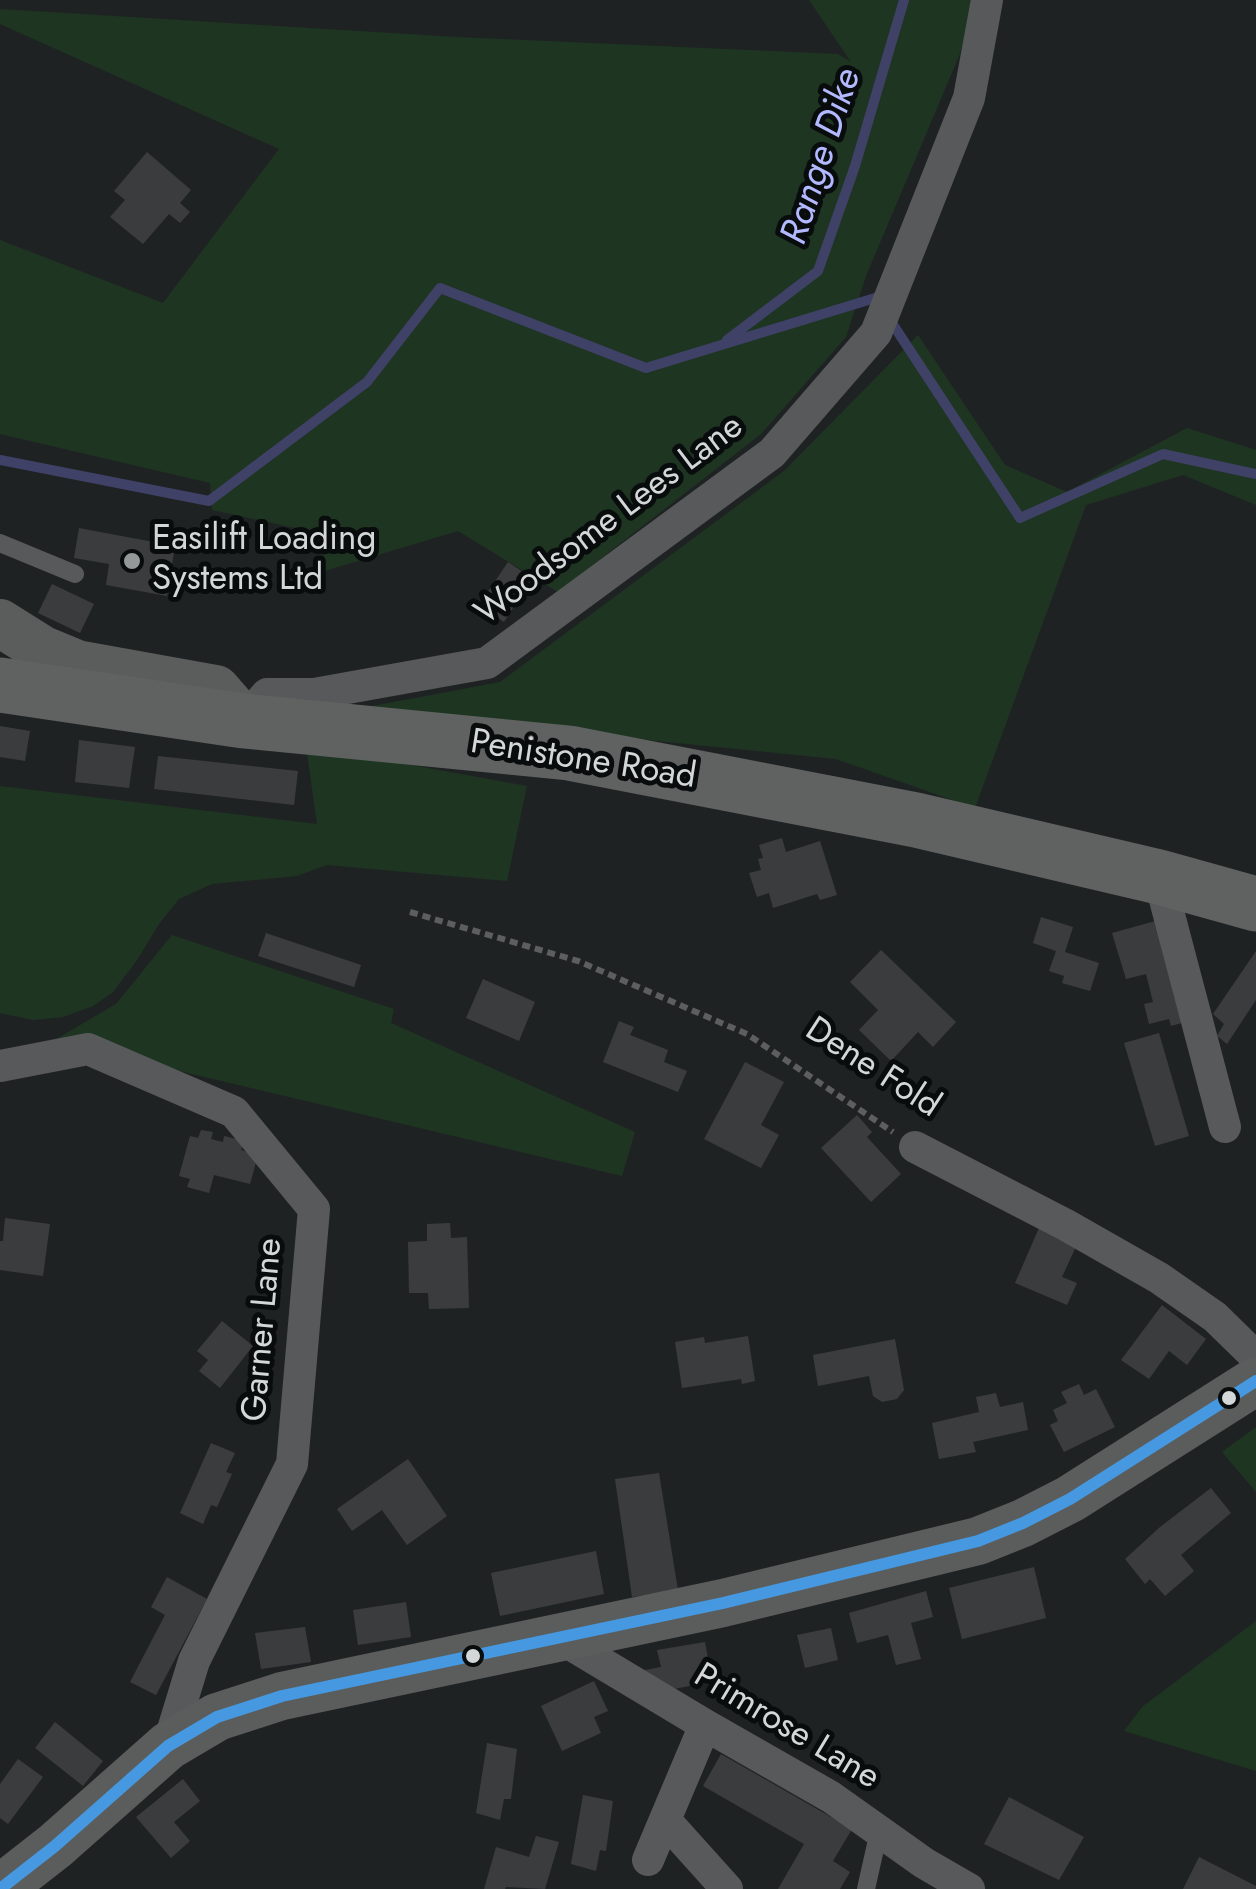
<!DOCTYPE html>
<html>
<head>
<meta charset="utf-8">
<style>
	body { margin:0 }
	canvas { display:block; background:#1f2223 }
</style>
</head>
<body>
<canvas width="1256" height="1889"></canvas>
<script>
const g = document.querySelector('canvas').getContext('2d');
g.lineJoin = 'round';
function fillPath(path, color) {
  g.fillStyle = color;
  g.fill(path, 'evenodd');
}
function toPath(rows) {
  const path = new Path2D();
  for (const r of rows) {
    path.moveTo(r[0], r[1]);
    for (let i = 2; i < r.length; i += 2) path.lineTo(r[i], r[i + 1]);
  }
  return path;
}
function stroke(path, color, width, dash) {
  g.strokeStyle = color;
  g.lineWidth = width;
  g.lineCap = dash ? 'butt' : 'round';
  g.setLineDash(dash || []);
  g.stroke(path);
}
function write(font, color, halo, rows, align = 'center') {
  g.font = font + ' Jost,sans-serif';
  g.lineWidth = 10;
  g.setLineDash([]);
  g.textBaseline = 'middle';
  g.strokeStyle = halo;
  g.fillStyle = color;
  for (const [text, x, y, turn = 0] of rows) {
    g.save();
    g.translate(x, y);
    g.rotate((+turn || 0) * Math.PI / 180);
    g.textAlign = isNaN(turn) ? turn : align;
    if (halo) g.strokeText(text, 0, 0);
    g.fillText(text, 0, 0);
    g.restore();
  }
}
fillPath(toPath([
	[809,0,978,0,959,56,866,276,846,337,761,434,558,592,458,531,321,572,328,535,212,510,210,483,0,434,0,240,163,303,279,149,0,24,0,9,456,37,838,54,851,62],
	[918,335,1005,465,1067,492,1187,428,1256,450,1256,505,1183,475,1086,505,975,808,836,759,351,710,500,682,784,471],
	[306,746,527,786,507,881,327,865,297,876,212,884,179,899,159,924,137,960,113,992,93,1006,63,1017,33,1020,0,1013,0,786,317,824],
	[172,935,394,1009,391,1023,635,1132,622,1176,53,1041,116,1004],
	[1256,1427,1256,1492,1222,1452],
	[1256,1621,1256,1771,1124,1731,1142,1707]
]), '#1e3522');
stroke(toPath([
	[890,320,1020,518,1163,454,1256,474],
	[727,340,818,271,855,166,904,0],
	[0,460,209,501,367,382,440,288,646,368,875,298,880,306]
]), '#3f4166', 10);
fillPath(toPath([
	[147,152,191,190,180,203,190,212,180,223,169,214,143,244,110,217,125,200,114,191],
	[79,528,175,546,167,596,106,585,109,564,74,558],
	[508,562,541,584,534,594,525,589,504,622,479,605],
	[52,584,94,604,80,633,38,613],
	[0,726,30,731,25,761,0,757],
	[79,740,135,747,129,788,75,782],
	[158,756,298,771,294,805,154,789],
	[782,838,786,852,820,841,837,895,820,900,817,894,773,908,769,893,757,897,749,873,761,870,758,859,763,858,759,845],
	[1041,917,1073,927,1065,952,1099,963,1090,991,1062,983,1064,976,1049,971,1056,951,1033,943],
	[1159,920,1189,1021,1171,1026,1169,1019,1149,1024,1144,1004,1153,1002,1146,974,1126,979,1112,933],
	[266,933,361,965,354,987,258,956],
	[881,950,956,1022,933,1047,918,1032,891,1061,859,1030,878,1010,850,982],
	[1256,951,1256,1000,1227,1044,1217,1036,1224,1024,1213,1014],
	[483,979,535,1002,519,1041,466,1018],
	[619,1021,634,1027,630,1035,668,1050,664,1062,687,1071,678,1092,603,1062],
	[1159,1033,1189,1136,1155,1146,1124,1043],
	[745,1062,784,1082,761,1125,779,1135,761,1168,704,1139],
	[857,1115,872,1132,867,1137,901,1174,871,1202,821,1148],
	[201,1130,213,1132,211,1139,223,1142,224,1136,244,1141,241,1150,258,1155,250,1184,214,1175,209,1193,187,1187,190,1179,179,1176,190,1136,198,1138],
	[5,1218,50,1224,43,1276,0,1270,0,1241,3,1241],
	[1042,1221,1080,1238,1062,1277,1077,1283,1067,1305,1015,1283],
	[450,1223,451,1238,467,1237,469,1308,429,1309,428,1293,409,1293,408,1242,427,1241,427,1224],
	[1162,1305,1206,1339,1187,1365,1169,1351,1149,1379,1121,1360],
	[222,1321,253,1346,220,1388,199,1371,208,1360,197,1351],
	[748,1336,755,1381,742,1384,741,1379,682,1388,675,1342,704,1337,705,1343],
	[895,1339,904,1390,897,1399,882,1402,873,1396,869,1376,818,1386,813,1355],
	[1079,1384,1084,1395,1096,1389,1115,1427,1064,1452,1050,1425,1058,1421,1053,1410,1067,1403,1061,1392],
	[996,1393,1000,1407,1023,1402,1028,1430,973,1442,976,1452,939,1459,932,1423,979,1412,976,1397],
	[211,1443,235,1453,226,1472,232,1474,217,1507,211,1505,203,1524,180,1513],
	[408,1459,447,1516,407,1545,382,1510,352,1531,337,1509],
	[659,1473,678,1590,632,1597,615,1479],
	[1211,1488,1231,1513,1181,1555,1194,1571,1165,1596,1150,1579,1145,1584,1125,1559,1160,1527],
	[596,1551,604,1594,500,1616,491,1573],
	[1034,1567,1046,1618,962,1639,949,1588],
	[167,1577,207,1599,156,1695,130,1682,165,1615,151,1607],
	[926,1591,933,1617,911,1623,921,1659,896,1665,888,1635,857,1643,849,1613],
	[406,1602,411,1637,358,1645,353,1610],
	[305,1627,311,1662,261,1669,255,1633],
	[831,1628,838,1660,805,1668,797,1635],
	[705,1642,712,1681,670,1690,635,1672,661,1667,657,1650],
	[594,1681,608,1711,594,1717,601,1733,562,1751,541,1706],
	[55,1722,103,1761,83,1786,35,1748],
	[487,1743,517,1749,511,1799,504,1799,500,1820,476,1813],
	[721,1754,852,1829,833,1861,850,1872,840,1889,778,1889,804,1844,703,1786],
	[18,1759,43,1777,8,1824,0,1818,0,1784],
	[183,1779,200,1801,174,1822,190,1841,171,1858,136,1817],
	[583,1795,613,1801,606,1851,600,1850,596,1871,571,1864],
	[1009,1797,1084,1837,1059,1880,984,1844],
	[536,1836,559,1842,545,1889,506,1887,505,1889,484,1889,496,1847,529,1857],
	[1199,1857,1256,1886,1256,1889,1183,1889]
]), '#3a3c3e');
stroke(toPath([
	[410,912,578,961,747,1034,893,1132]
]), '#5d5e5e', 6, [8, 5]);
stroke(toPath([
	[0,543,75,574],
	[866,1889,879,1831]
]), '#58595a', 18);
stroke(toPath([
	[244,721,267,694,314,694,487,663,772,453,876,333,969,98,987,0],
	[1159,877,1225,1127],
	[0,1066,88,1049,234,1112,314,1209,292,1464,194,1661,168,1746],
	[915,1147,1066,1225,1159,1278,1215,1317,1256,1357],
	[560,1638,705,1725,831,1797,924,1863,969,1889],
	[665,1820,727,1889],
	[648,1860,705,1725]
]), '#58595a', 32);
stroke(toPath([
	[0,623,43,650,77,664,216,689,244,721],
	[0,1889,55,1846,168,1746,217,1717,282,1696,723,1603,978,1541,1023,1523,1070,1499,1256,1381]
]), '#5a5d5c', 48);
stroke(toPath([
	[0,685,244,721,569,753,916,820,1159,877,1256,904]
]), '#5f6261', 55);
stroke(toPath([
	[0,1889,55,1846,168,1746,217,1717,282,1696,723,1603,978,1541,1023,1523,1070,1499,1256,1381]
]), '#4699e1', 12);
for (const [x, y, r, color] of [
	[132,561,10,"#959899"],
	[1229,1398,9,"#d4d7d8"],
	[473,1656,9,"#d4d7d8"]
]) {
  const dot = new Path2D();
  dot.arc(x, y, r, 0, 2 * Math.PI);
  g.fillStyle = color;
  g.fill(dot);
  stroke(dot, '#090c0c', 4);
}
write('35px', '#d4d7d8', '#090c0c', [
	["Woodsome Lees Lane",610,521,-37],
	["Penistone Road",583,761,9],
	["Dene Fold",872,1069,33],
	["Garner Lane",264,1330,-85],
	["Primrose Lane",786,1728,31]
]);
write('35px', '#d4d7d8', '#090c0c', [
	["Easilift Loading",152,541],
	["Systems Ltd",152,581]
], 'left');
write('italic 38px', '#b3b9ff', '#090c0c', [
	["Range Dike",823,157,-72]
]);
</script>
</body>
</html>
